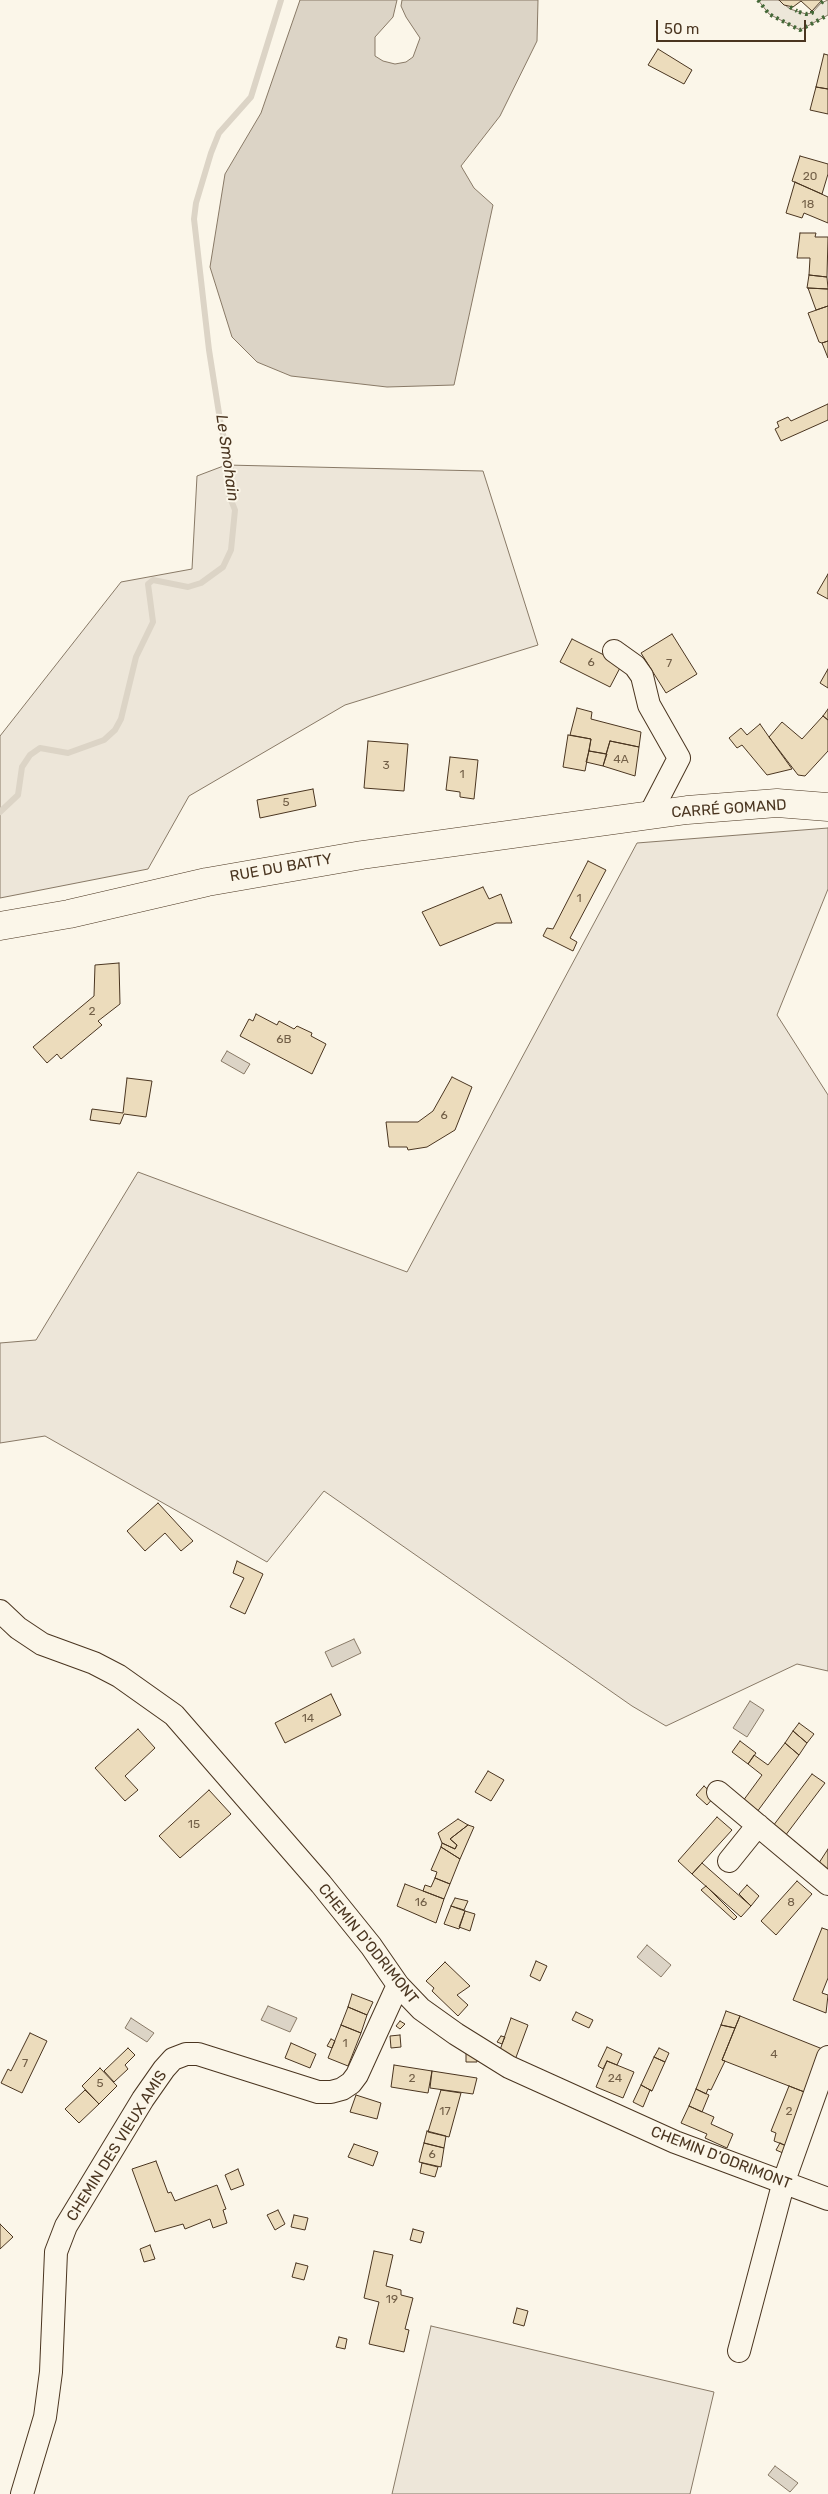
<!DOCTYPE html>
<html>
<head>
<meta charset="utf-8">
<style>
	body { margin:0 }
	#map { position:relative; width:828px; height:2494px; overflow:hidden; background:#fbf6e9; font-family:Rubik,sans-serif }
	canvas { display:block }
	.scale { position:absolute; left:656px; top:20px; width:150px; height:22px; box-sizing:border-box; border:2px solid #4a3520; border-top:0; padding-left:6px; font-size:15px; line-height:18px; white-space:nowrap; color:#4a3520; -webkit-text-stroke:4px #fbf6e9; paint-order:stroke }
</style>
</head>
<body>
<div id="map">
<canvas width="828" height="2494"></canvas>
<div class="scale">50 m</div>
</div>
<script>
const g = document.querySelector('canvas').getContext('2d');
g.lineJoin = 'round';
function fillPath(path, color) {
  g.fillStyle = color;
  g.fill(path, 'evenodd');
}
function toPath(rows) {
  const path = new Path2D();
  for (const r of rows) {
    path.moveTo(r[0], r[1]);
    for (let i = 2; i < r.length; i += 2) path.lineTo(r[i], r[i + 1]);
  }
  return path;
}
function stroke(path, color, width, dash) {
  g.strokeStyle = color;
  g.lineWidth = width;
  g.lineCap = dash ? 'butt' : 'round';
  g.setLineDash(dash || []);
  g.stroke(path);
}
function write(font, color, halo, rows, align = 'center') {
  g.font = font + ' Rubik,sans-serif';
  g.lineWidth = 4;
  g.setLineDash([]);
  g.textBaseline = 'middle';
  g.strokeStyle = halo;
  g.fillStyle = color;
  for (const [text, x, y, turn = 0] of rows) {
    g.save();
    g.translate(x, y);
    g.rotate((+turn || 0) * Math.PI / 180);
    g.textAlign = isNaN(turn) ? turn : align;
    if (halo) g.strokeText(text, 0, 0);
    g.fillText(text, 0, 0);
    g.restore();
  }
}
const green = toPath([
	[226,465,483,471,538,645,345,705,189,796,148,869,0,898,0,736,121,582,192,569,197,476,226,465],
	[828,828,828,889,777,1015,828,1095,828,1671,797,1664,666,1726,632,1706,324,1491,267,1562,45,1436,0,1443,0,1343,36,1340,138,1172,407,1272,637,843,828,828],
	[431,2326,714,2392,690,2494,392,2494,431,2326]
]);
fillPath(green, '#ede6d9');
stroke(green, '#887966', 1);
const parking = toPath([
	[758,0,779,0,790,9,806,14,812,13,821,3,828,0,828,15,800,30,769,14,758,0]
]);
fillPath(parking, '#ede7d9');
stroke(parking, '#887966', 1);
const water = toPath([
	[300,0,397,0,393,17,375,37,375,56,383,61,395,64,406,62,413,57,420,38,406,17,401,6,402,0,538,0,537,41,500,116,461,166,474,188,493,205,454,385,387,387,291,376,257,362,232,337,210,267,225,174,261,113,300,0],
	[227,1051,250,1064,244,1074,221,1061,227,1051],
	[354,1639,361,1653,332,1667,325,1652,354,1639],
	[750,1701,764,1710,747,1737,733,1728,750,1701],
	[647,1945,671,1965,661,1977,637,1957,647,1945],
	[268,2006,297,2018,290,2032,261,2020,268,2006],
	[131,2018,154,2033,147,2042,125,2028,131,2018],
	[775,2466,798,2483,790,2492,768,2475,775,2466]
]);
fillPath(water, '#dcd4c6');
stroke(water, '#887966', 1);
stroke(toPath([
	[0,812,18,795,22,767,30,755,40,748,68,753,104,740,115,730,121,719,136,657,153,622,148,584,153,580,188,587,201,583,223,567,231,550,235,510,229,495,231,467,221,426,209,350,194,219,196,203,211,153,219,133,251,97,281,0]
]), '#dcd4c6', 6);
const building = toPath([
	[779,0,822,0,812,11,801,1,793,7,784,5,779,0],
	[658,49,692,70,684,84,648,65,658,49],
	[824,54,828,55,828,89,816,87,824,54],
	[816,87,828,89,828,114,810,110,816,87],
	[800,156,828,164,828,174,822,194,792,181,800,156],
	[795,182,828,197,828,223,804,213,802,218,786,213,795,182],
	[800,233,816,233,815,237,828,237,827,277,809,275,810,258,797,258,800,233],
	[809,275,827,277,828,289,807,288,809,275],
	[808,288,828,289,828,306,816,310,808,288],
	[828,306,828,341,822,343,819,342,808,313,828,306],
	[828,341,828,358,822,343,828,341],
	[828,404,828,420,781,441,775,429,779,427,777,422,788,417,791,421,828,404],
	[828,574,828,599,817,593,828,574],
	[672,634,697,674,666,693,641,653,672,634],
	[572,639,622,664,610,687,560,662,572,639],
	[828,669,828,688,820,683,828,669],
	[577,708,592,712,591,719,641,732,639,747,610,741,606,754,589,751,591,739,570,735,577,708],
	[828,709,828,720,823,716,828,709],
	[823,716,828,720,828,751,805,776,798,775,769,737,782,722,802,739,823,716],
	[760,724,769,737,792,769,767,775,742,745,737,748,729,738,741,728,747,735,760,724],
	[568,735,591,739,585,771,563,767,568,735],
	[368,741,408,744,404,791,364,788,368,741],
	[610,741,639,747,635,776,603,766,610,741],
	[589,751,607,754,603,766,586,762,589,751],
	[450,757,478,760,474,799,460,797,460,792,446,790,450,757],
	[313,789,316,806,260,818,257,800,313,789],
	[588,861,606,870,570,938,577,942,573,951,543,936,547,928,553,929,588,861],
	[483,887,489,899,501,894,512,923,496,923,440,946,422,912,483,887],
	[119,963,120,1004,98,1021,102,1025,61,1059,57,1054,47,1063,33,1047,94,996,95,965,119,963],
	[256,1014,277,1025,279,1021,294,1029,297,1026,312,1033,311,1036,326,1044,312,1074,240,1036,249,1019,253,1021,256,1014],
	[452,1077,472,1087,455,1130,427,1147,408,1150,407,1147,389,1147,386,1122,418,1122,433,1111,452,1077],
	[127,1078,152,1081,146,1117,124,1114,120,1124,90,1120,92,1109,123,1113,127,1078],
	[158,1503,193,1541,181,1551,165,1533,145,1551,127,1531,158,1503],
	[237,1561,263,1574,245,1614,230,1607,244,1578,233,1573,237,1561],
	[331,1694,341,1715,285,1743,275,1723,331,1694],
	[799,1723,814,1734,807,1743,793,1731,799,1723],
	[138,1729,155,1748,125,1776,138,1790,125,1801,95,1768,138,1729],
	[793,1731,807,1743,799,1755,785,1743,793,1731],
	[740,1741,756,1753,748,1764,732,1752,740,1741],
	[785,1743,799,1755,754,1816,740,1805,762,1775,748,1764,754,1755,768,1765,785,1743],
	[488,1771,504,1780,491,1801,475,1792,488,1771],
	[812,1774,825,1783,785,1836,773,1826,812,1774],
	[704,1786,715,1796,707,1805,696,1795,704,1786],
	[209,1790,231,1814,180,1858,159,1836,209,1790],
	[717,1817,732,1830,692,1874,678,1861,717,1817],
	[458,1819,468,1825,450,1839,457,1845,455,1849,442,1843,438,1833,458,1819],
	[468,1825,474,1827,460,1859,441,1847,442,1843,455,1849,457,1845,450,1839,468,1825],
	[441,1847,460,1859,450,1884,435,1878,437,1872,431,1870,441,1847],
	[828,1849,828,1873,817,1866,828,1849],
	[702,1863,751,1906,741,1917,692,1874,702,1863],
	[435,1878,450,1884,444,1899,423,1891,425,1885,431,1887,435,1878],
	[797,1881,812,1894,776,1935,761,1921,797,1881],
	[405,1884,444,1899,436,1923,397,1906,405,1884],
	[747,1885,759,1896,751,1906,739,1894,747,1885],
	[706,1886,737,1917,734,1920,701,1890,706,1886],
	[455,1898,468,1901,464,1910,451,1906,455,1898],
	[451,1906,465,1911,459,1929,444,1924,451,1906],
	[465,1911,475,1914,470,1931,459,1927,465,1911],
	[822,1928,828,1930,828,1978,822,1993,828,1995,826,2013,793,2000,822,1928],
	[536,1961,547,1966,540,1981,530,1976,536,1961],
	[445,1962,470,1986,457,1995,468,2005,458,2016,432,1991,434,1988,426,1981,445,1962],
	[352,1994,373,2002,367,2015,348,2007,352,1994],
	[348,2007,367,2015,361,2033,341,2025,348,2007],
	[726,2011,740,2016,735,2028,721,2025,726,2011],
	[576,2012,593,2020,589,2028,572,2020,576,2012],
	[740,2016,825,2050,807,2093,722,2060,740,2016],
	[511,2018,528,2025,515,2060,499,2053,511,2018],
	[400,2021,405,2024,400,2029,396,2026,400,2021],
	[341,2025,361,2033,348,2066,328,2058,341,2025],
	[721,2025,735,2028,722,2060,725,2061,711,2090,708,2089,706,2094,696,2089,721,2025],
	[30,2033,47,2041,22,2093,1,2083,8,2069,11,2071,30,2033],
	[400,2035,401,2047,391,2048,390,2036,400,2035],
	[501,2036,505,2037,502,2044,497,2042,501,2036],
	[331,2039,335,2041,332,2048,327,2046,331,2039],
	[291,2043,316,2054,310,2068,285,2058,291,2043],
	[607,2047,622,2054,617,2065,607,2061,603,2069,598,2066,607,2047],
	[128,2048,135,2055,125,2065,128,2069,114,2082,104,2071,128,2048],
	[659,2048,669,2053,665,2062,654,2057,659,2048],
	[477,2052,477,2062,466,2062,466,2053,477,2052],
	[654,2057,665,2062,652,2091,641,2085,654,2057],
	[607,2061,634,2072,623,2098,596,2087,607,2061],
	[394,2065,432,2071,428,2093,391,2087,394,2065],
	[100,2068,117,2086,99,2104,82,2086,100,2068],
	[432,2071,477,2078,473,2094,430,2088,432,2071],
	[641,2085,652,2091,650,2090,643,2107,633,2102,641,2085],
	[789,2086,807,2093,787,2146,774,2141,776,2133,771,2131,789,2086],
	[696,2089,709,2095,702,2112,689,2106,696,2089],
	[85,2090,99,2104,79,2123,65,2109,85,2090],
	[441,2090,461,2093,449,2137,428,2132,441,2090],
	[356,2095,381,2103,377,2119,350,2112,356,2095],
	[689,2106,714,2117,711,2124,733,2134,727,2148,705,2138,707,2134,681,2123,689,2106],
	[427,2131,446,2136,444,2148,424,2143,427,2131],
	[424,2143,444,2148,441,2167,419,2162,424,2143],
	[780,2143,786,2146,783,2153,776,2150,780,2143],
	[354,2144,378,2152,373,2166,348,2157,354,2144],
	[156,2161,168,2193,171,2192,175,2201,217,2185,226,2209,223,2210,227,2223,213,2228,210,2219,185,2229,183,2224,155,2232,132,2169,156,2161],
	[422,2163,438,2167,435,2177,420,2173,422,2163],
	[238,2169,244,2185,231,2190,225,2175,238,2169],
	[278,2210,285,2224,275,2230,267,2215,278,2210],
	[294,2215,308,2218,305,2230,291,2227,294,2215],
	[0,2224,13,2237,0,2249,0,2224],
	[413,2229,424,2232,421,2243,410,2240,413,2229],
	[150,2245,155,2259,144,2262,140,2249,150,2245],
	[374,2251,393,2255,386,2286,401,2290,401,2295,413,2298,405,2329,409,2330,404,2352,369,2344,379,2302,364,2298,374,2251],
	[296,2263,308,2266,304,2280,292,2277,296,2263],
	[517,2308,528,2311,524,2326,513,2323,517,2308],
	[339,2337,347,2339,345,2349,336,2347,339,2337]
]);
fillPath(building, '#ecdcbc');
stroke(building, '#4a3520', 1);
const minor = toPath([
	[614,651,635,666,642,676,649,705,679,758,649,816],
	[0,1611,18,1628,42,1644,94,1663,119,1676,174,1715,321,1884,371,1946,398,1985,421,2009,456,2034,509,2067,675,2142,828,2199],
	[718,1792,828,1884],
	[729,1861,758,1825],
	[739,2351,784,2181,828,2057],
	[22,2494,45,2417,51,2372,56,2252,66,2226,143,2099,164,2069,173,2059,186,2054,198,2054,318,2092,331,2092,342,2089,351,2083,357,2075,398,1985]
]);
const major = toPath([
	[0,926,69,914,207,882,362,855,687,810,777,803,828,807]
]);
stroke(minor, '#4a3520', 24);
stroke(major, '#4a3520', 29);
stroke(minor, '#fbf6e9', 22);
stroke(major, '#fbf6e9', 28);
stroke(toPath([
	[758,0,769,14,800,30,828,15],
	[821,3,825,0],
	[790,7,797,11],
	[799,12,806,14,812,13,812,11]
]), '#436837', 4, [2.5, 4]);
write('12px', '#725f47', null, [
	["20",810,177],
	["18",808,205],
	["6",591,663],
	["7",669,664],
	["4A",621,760],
	["3",386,766],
	["1",462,775],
	["5",286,803],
	["1",579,899],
	["2",92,1012],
	["6B",284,1040],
	["6",444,1116],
	["14",308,1719],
	["15",194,1825],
	["16",421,1903],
	["8",791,1903],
	["1",345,2044],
	["4",774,2055],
	["7",25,2064],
	["2",412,2079],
	["24",615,2079],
	["5",100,2084],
	["17",445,2112],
	["2",789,2112],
	["6",432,2155],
	["19",392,2300]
]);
write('15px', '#4a3520', '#fbf6e9', [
	["CARRÉ GOMAND",729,809,-4],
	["RUE DU BATTY",281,868,-10],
	["CHEMIN D'ODRIMONT",368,1944,51],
	["CHEMIN DES VIEUX AMIS",117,2146,-58],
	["CHEMIN D'ODRIMONT",721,2158,21]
]);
write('italic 16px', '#4a3520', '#fbf6e9', [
	["Le Smohain",227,458,82]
]);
</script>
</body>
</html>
